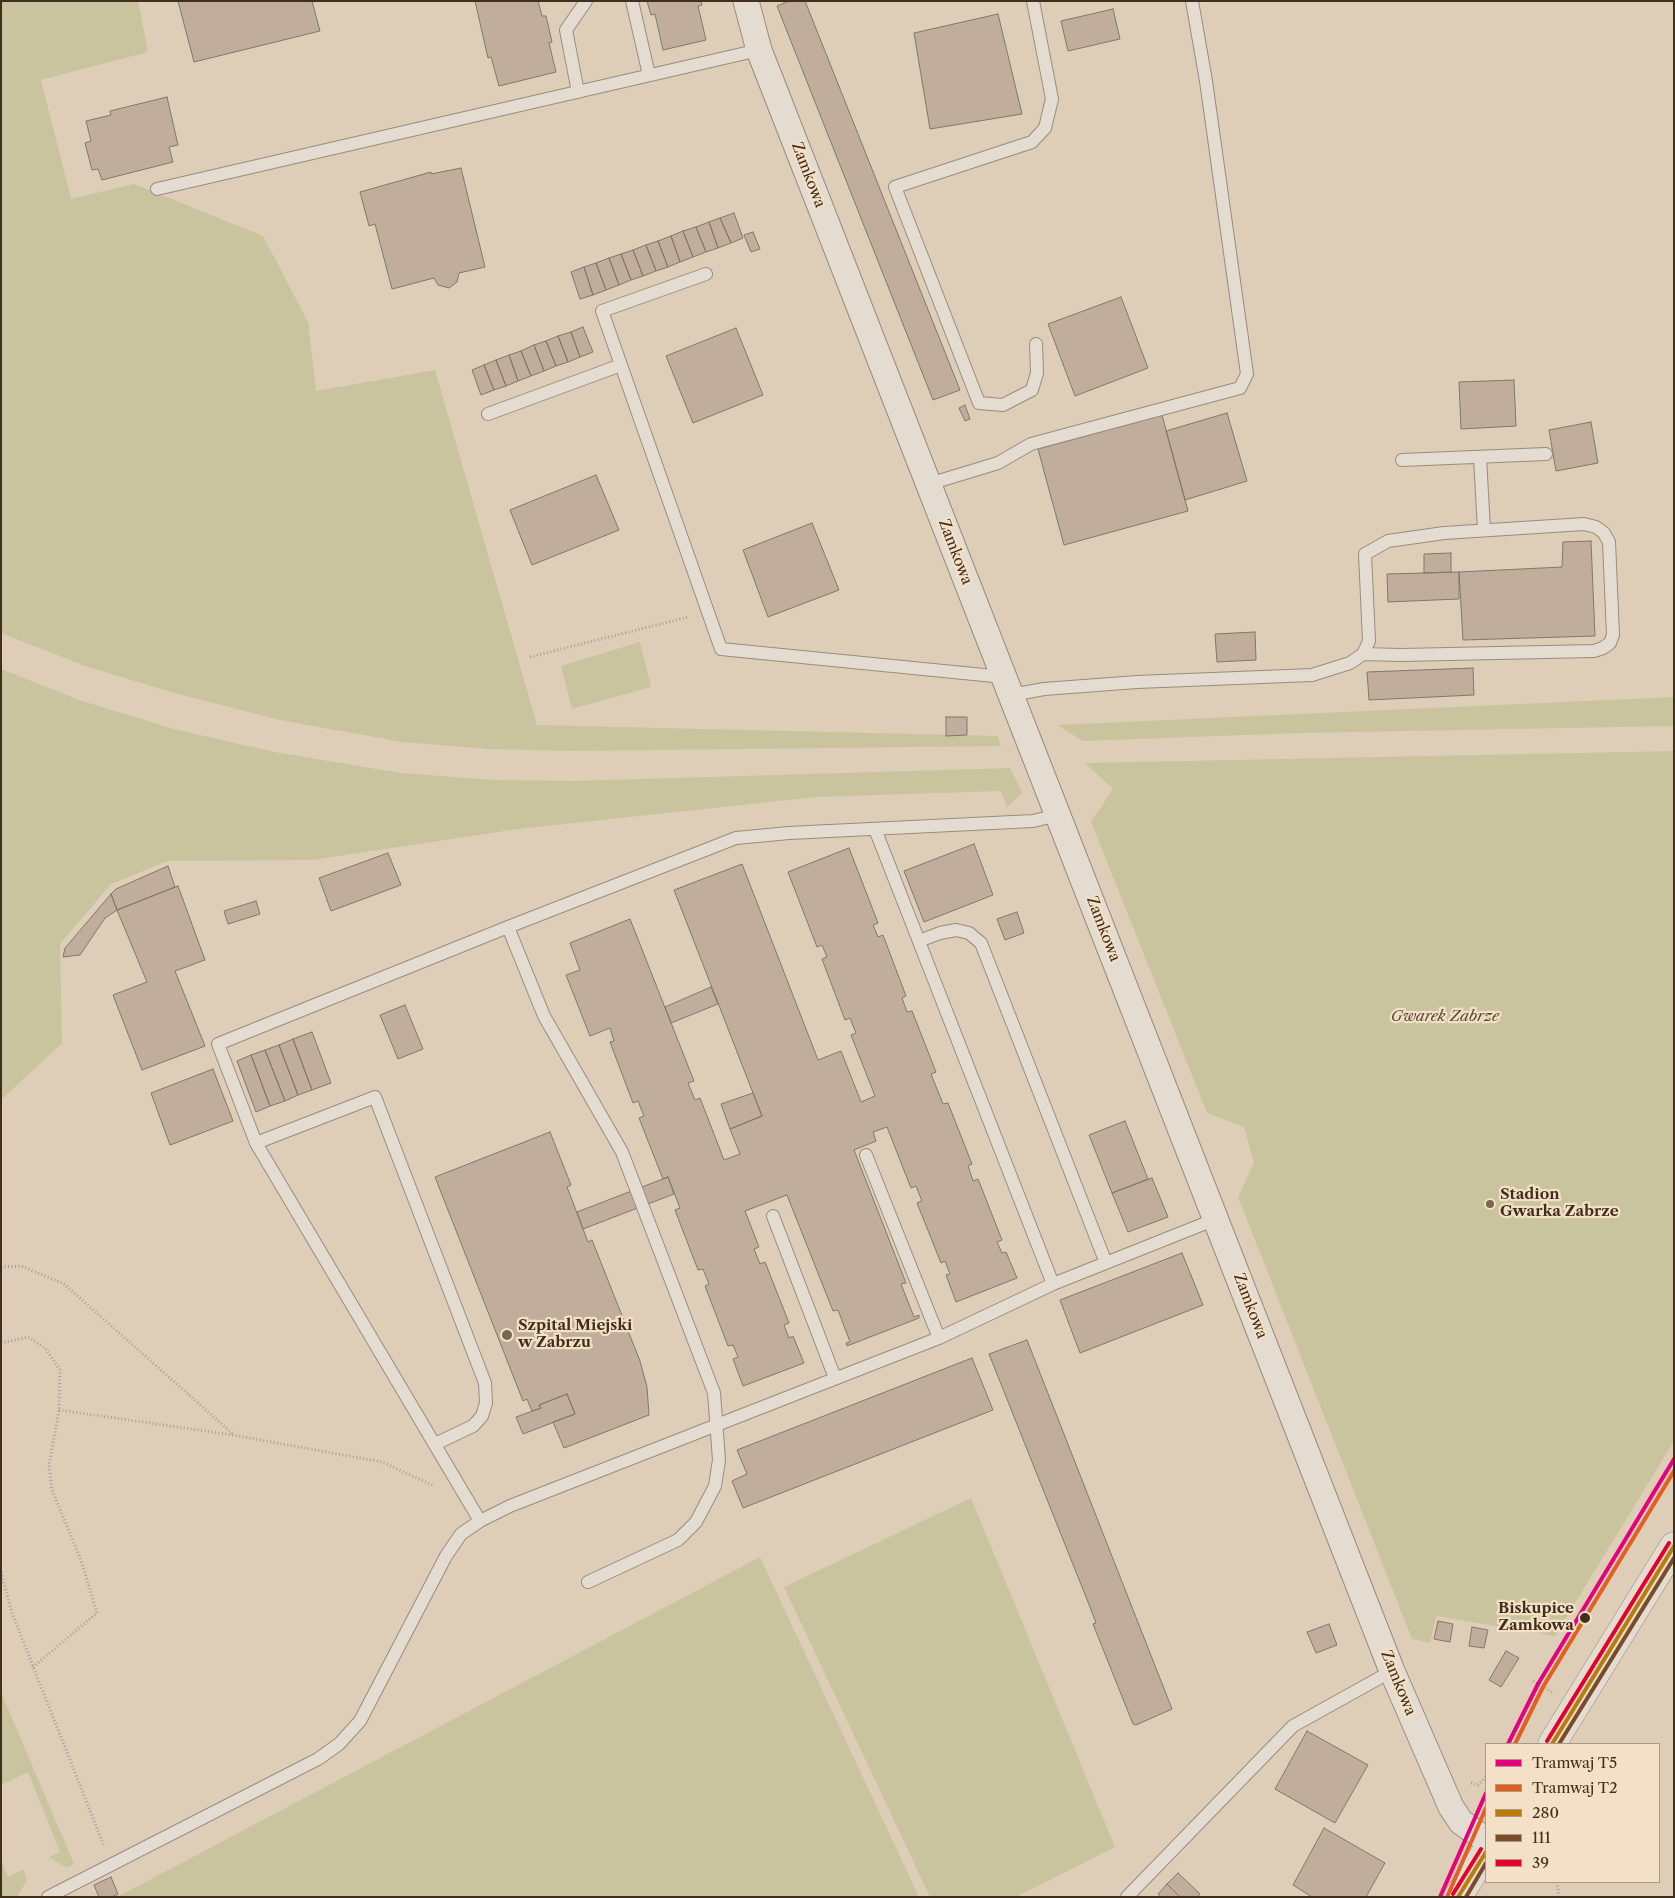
<!DOCTYPE html>
<html>
<head>
<meta charset="utf-8">
<style>
	body { margin:0 }
	#map { position:relative; width:1675px; height:1898px; overflow:hidden; background:#deceb8; font-family:"Libre Caslon Text",serif }
	canvas { display:block }
	.frame { position:absolute; inset:0; border:2px solid #422e1c; pointer-events:none }
	.legend { position:absolute; left:1485px; top:1743px; width:175px; height:140px; box-sizing:border-box; background:#f3e0c7; border:1px solid #ac9983; margin:0; padding:6px 9px; list-style:none; font-size:15px; color:#422e1c }
	.legend li { display:flex; align-items:center; gap:10px; height:25px }
	.legend b { width:25px; border:1px solid #ac9983 }
</style>
</head>
<body>
<div id="map">
<canvas width="1675" height="1898"></canvas>
<div class="frame"></div>
<ul class="legend">
<li><b style="height:6px;background:#e5007d"></b>Tramwaj T5</li>
<li><b style="height:6px;background:#e06021"></b>Tramwaj T2</li>
<li><b style="height:6px;background:#b87c0a"></b>280</li>
<li><b style="height:6px;background:#7a4b2a"></b>111</li>
<li><b style="height:6px;background:#e4002b"></b>39</li>
</ul>
</div>
<script>
const g = document.querySelector('canvas').getContext('2d');
g.lineJoin = 'round';
function fillPath(path, color) {
  g.fillStyle = color;
  g.fill(path, 'evenodd');
}
function toPath(rows) {
  const path = new Path2D();
  for (const r of rows) {
    path.moveTo(r[0], r[1]);
    for (let i = 2; i < r.length; i += 2) path.lineTo(r[i], r[i + 1]);
  }
  return path;
}
function stroke(path, color, width, dash) {
  g.strokeStyle = color;
  g.lineWidth = width;
  g.lineCap = dash ? 'butt' : 'round';
  g.setLineDash(dash || []);
  g.stroke(path);
}
function write(font, color, halo, rows, align = 'center') {
  g.font = font + ' "Libre Caslon Text",serif';
  g.lineWidth = 4.5;
  g.setLineDash([]);
  g.textBaseline = 'middle';
  g.strokeStyle = halo;
  g.fillStyle = color;
  for (const [text, x, y, turn = 0] of rows) {
    g.save();
    g.translate(x, y);
    g.rotate((+turn || 0) * Math.PI / 180);
    g.textAlign = isNaN(turn) ? turn : align;
    if (halo) g.strokeText(text, 0, 0);
    g.fillText(text, 0, 0);
    g.restore();
  }
}
fillPath(toPath([
	[1,1,138,1,148,52,41,80,71,199,134,184,263,236,308,322,316,391,435,370,537,725,998,736,1001,746,573,751,489,749,402,742,280,720,181,695,88,667,1,633],
	[640,642,651,687,572,709,561,666],
	[1,669,79,700,174,729,274,752,400,773,494,780,575,781,1010,768,1022,793,1007,807,1001,791,816,797,518,829,312,860,168,861,111,884,60,944,62,1043,1,1100],
	[1674,697,1674,726,1300,733,1083,741,1057,725],
	[1674,751,1674,1441,1555,1636,1436,1616,1430,1643,1412,1639,1238,1197,1254,1163,1244,1127,1207,1113,1091,822,1113,789,1085,763],
	[971,1498,1115,1847,1016,1897,930,1897,784,1587],
	[760,1557,919,1897,115,1897,123,1894],
	[1,1692,74,1864,67,1868,49,1857,60,1852,28,1772,1,1785],
	[1,1860,8,1877,23,1869,27,1880,17,1897,1,1896]
]), '#c9c49e');
const building = toPath([
	[178,1,312,1,320,31,194,62,178,1],
	[475,1,538,1,542,16,546,16,552,42,549,43,556,72,499,86,491,57,488,58,475,1],
	[647,1,701,1,702,5,698,6,706,40,663,50,655,14,651,15,647,1],
	[789,1,805,1,960,390,933,400,777,6,789,1],
	[1113,9,1120,39,1068,51,1061,21,1113,9],
	[998,14,1022,114,930,129,914,33,998,14],
	[167,97,178,145,169,147,173,162,102,180,98,169,92,170,85,143,91,141,86,121,111,115,110,111,167,97],
	[461,168,485,267,459,273,457,282,449,288,438,285,434,278,392,289,375,224,369,226,360,192,431,172,431,174,461,168],
	[734,213,743,238,731,243,720,218,734,213],
	[720,218,731,243,718,248,709,222,720,218],
	[709,222,718,248,706,252,696,227,709,222],
	[696,227,706,252,693,257,683,231,696,227],
	[683,231,693,257,680,262,671,236,683,231],
	[753,232,760,249,751,252,744,235,753,232],
	[671,236,680,262,668,267,658,241,671,236],
	[658,241,668,267,656,271,646,245,658,241],
	[646,245,656,271,643,276,633,250,646,245],
	[633,250,643,276,631,280,621,254,633,250],
	[621,254,631,280,619,285,609,258,621,254],
	[609,258,619,285,606,290,596,263,609,258],
	[596,263,606,290,593,295,584,267,596,263],
	[584,267,593,295,580,299,571,272,584,267],
	[1121,297,1148,368,1075,396,1048,324,1121,297],
	[583,327,593,352,580,357,571,332,583,327],
	[736,328,763,395,693,423,666,356,736,328],
	[571,332,580,357,568,362,558,336,571,332],
	[558,336,568,362,556,366,546,341,558,336],
	[546,341,556,366,544,371,534,345,546,341],
	[534,345,544,371,531,376,521,351,534,345],
	[521,351,531,376,518,381,509,355,521,351],
	[509,355,518,381,506,386,496,360,509,355],
	[496,360,506,386,494,390,484,365,496,360],
	[484,365,494,390,481,395,472,370,484,365],
	[1514,380,1516,426,1461,429,1459,382,1514,380],
	[965,405,970,419,965,421,959,408,965,405],
	[1227,413,1247,481,1185,500,1166,431,1227,413],
	[1162,415,1188,511,1064,545,1038,449,1162,415],
	[1591,422,1598,463,1556,471,1549,430,1591,422],
	[596,475,619,530,532,565,510,510,596,475],
	[812,523,839,590,768,617,743,550,812,523],
	[1591,541,1595,636,1463,640,1459,572,1562,567,1563,542,1591,541],
	[1451,553,1451,572,1424,573,1424,554,1451,553],
	[1459,572,1459,599,1388,602,1387,574,1459,572],
	[1255,632,1256,660,1217,662,1215,634,1255,632],
	[1473,668,1474,695,1369,700,1367,672,1473,668],
	[946,717,967,717,967,735,946,736,946,717],
	[974,844,993,895,924,922,904,871,974,844],
	[849,848,878,923,873,925,878,937,883,935,906,996,902,998,907,1012,912,1011,936,1072,931,1074,943,1104,948,1103,972,1164,968,1166,973,1181,978,1179,1002,1240,997,1242,1002,1253,1006,1252,1017,1278,956,1302,946,1275,950,1274,945,1261,941,1263,917,1203,922,1201,916,1186,911,1188,887,1127,873,1132,876,1141,854,1150,906,1283,901,1284,914,1317,919,1315,919,1318,847,1346,846,1343,850,1342,838,1310,833,1311,787,1195,745,1211,759,1247,754,1249,760,1264,765,1262,789,1323,784,1325,789,1338,793,1336,804,1363,743,1386,733,1359,738,1357,733,1345,728,1346,705,1286,709,1284,703,1269,698,1270,675,1210,680,1208,668,1177,663,1179,639,1118,644,1116,638,1101,633,1103,610,1042,614,1041,610,1028,590,1036,566,975,580,970,570,943,630,919,694,1081,688,1083,695,1100,700,1098,724,1160,740,1154,730,1129,762,1116,674,890,742,864,818,1060,841,1051,861,1102,875,1096,851,1035,856,1033,850,1018,845,1020,822,959,827,957,822,945,817,947,788,872,849,848],
	[388,853,401,885,331,911,319,878,388,853],
	[168,866,175,887,117,910,111,894,116,889,168,866],
	[178,886,205,960,175,971,205,1046,142,1070,113,995,147,982,117,910,178,886],
	[111,894,117,910,105,918,80,955,63,957,65,948,111,894],
	[256,901,260,914,228,924,224,911,256,901],
	[1017,912,1024,933,1005,940,997,919,1017,912],
	[711,987,718,1004,671,1023,665,1007,711,987],
	[405,1005,423,1049,398,1059,380,1015,405,1005],
	[312,1032,331,1083,312,1090,293,1039,312,1032],
	[293,1039,312,1090,298,1095,279,1045,293,1039],
	[279,1045,298,1095,285,1101,265,1050,279,1045],
	[265,1050,285,1101,270,1106,251,1055,265,1050],
	[251,1055,270,1106,256,1112,237,1061,251,1055],
	[213,1069,233,1121,170,1145,151,1093,213,1069],
	[753,1093,762,1116,730,1129,721,1104,753,1093],
	[1125,1121,1148,1179,1112,1193,1089,1135,1125,1121],
	[550,1132,571,1185,567,1187,588,1242,592,1240,640,1361,647,1387,649,1415,564,1448,553,1422,575,1414,567,1394,539,1405,541,1408,532,1411,527,1399,523,1401,435,1177,550,1132],
	[668,1177,674,1194,583,1229,577,1212,668,1177],
	[1152,1178,1168,1217,1128,1232,1112,1193,1152,1178],
	[1182,1253,1203,1305,1080,1353,1060,1300,1182,1253],
	[1027,1340,1172,1709,1136,1725,1133,1724,1093,1624,1096,1623,1090,1607,989,1354,1027,1340],
	[972,1358,993,1410,743,1508,732,1481,747,1474,737,1450,972,1358],
	[567,1394,575,1414,523,1434,516,1417,541,1408,539,1405,567,1394],
	[1438,1621,1453,1624,1450,1642,1434,1639,1438,1621],
	[1329,1624,1337,1645,1316,1653,1307,1632,1329,1624],
	[1472,1627,1488,1630,1484,1648,1469,1646,1472,1627],
	[1506,1651,1519,1658,1501,1687,1489,1680,1506,1651],
	[1307,1731,1368,1765,1335,1823,1275,1789,1307,1731],
	[1324,1828,1385,1863,1366,1897,1312,1897,1293,1885,1324,1828],
	[1178,1873,1200,1894,1197,1897,1180,1897,1167,1884,1178,1873],
	[111,1877,118,1894,112,1897,99,1897,94,1885,111,1877],
	[1167,1884,1180,1897,1161,1897,1158,1894,1167,1884]
]);
fillPath(building, '#c1ad9b');
stroke(building, '#827769', 1);
const service = toPath([
	[632,1,649,75],
	[1033,1,1052,99,1045,128,1032,142,895,187,979,403,1003,405,1032,390,1037,373,1036,344],
	[578,92,566,30,586,1],
	[157,189,759,50],
	[706,274,602,311,721,649,1004,677],
	[488,414,621,365],
	[1480,457,1484,530],
	[1402,460,1546,454],
	[929,484,998,463,1031,444,1240,388,1247,374,1206,81,1192,1],
	[1011,695,1044,689,1137,682,1312,675,1350,663,1363,654,1369,641,1365,554,1388,541,1444,533,1584,524,1596,527,1604,533,1609,542,1613,635,1610,643,1603,648,1594,651,1401,655,1363,654],
	[875,829,1053,1284],
	[508,927,544,1016,622,1152,714,1393,719,1460,715,1486,696,1522,678,1540,588,1582],
	[919,941,940,933,956,930,969,933,981,943,1106,1263],
	[256,1143,375,1097,485,1383,486,1403,482,1416,473,1426,435,1444],
	[866,1155,939,1338],
	[773,1216,835,1378],
	[480,1521,256,1143,218,1044,508,927,736,838,789,833,1033,821,1058,815],
	[48,1897,318,1759,339,1744,360,1721,446,1556,461,1534,480,1521,510,1506,939,1338,1053,1284,1216,1219],
	[1127,1897,1293,1726,1392,1671]
]);
const minor = toPath([
	[746,1,759,50,1392,1671,1451,1807,1461,1822,1486,1840]
]);
const tertiary = toPath([
	[1552,1744,1674,1546],
	[1458,1897,1486,1852]
]);
stroke(service, '#988c7e', 14);
stroke(minor, '#988c7e', 27);
stroke(tertiary, '#988c7e', 29);
stroke(toPath([
	[530,657,688,617],
	[1,1267,21,1266,64,1284,233,1434],
	[1,1343,28,1337,45,1348,60,1370,59,1410,49,1465,52,1490,81,1560,97,1613,33,1667],
	[59,1410,233,1435,382,1462,434,1486],
	[1,1572,12,1613,104,1846],
	[1533,1681,1552,1692],
	[1471,1783,1478,1785,1486,1777],
	[1557,1882,1559,1897]
]), '#a8a096', 3, [1, 2.5]);
stroke(service, '#e4dcd1', 12);
stroke(minor, '#e4dcd1', 25);
stroke(tertiary, '#e4dcd1', 28);
stroke(toPath([
	[1552,1744,1674,1546],
	[1458,1897,1486,1852]
]), '#b87c0a', 4);
stroke(toPath([
	[1559,1744,1674,1558],
	[1466,1897,1486,1863]
]), '#7a4b2a', 4);
stroke(toPath([
	[1547,1741,1669,1543],
	[1453,1894,1481,1849]
]), '#e4002b', 4);
stroke(toPath([
	[1508,1744,1538,1684,1674,1459],
	[1440,1897,1486,1793]
]), '#e5007d', 4);
stroke(toPath([
	[1515,1744,1543,1687,1674,1471],
	[1447,1897,1486,1808]
]), '#e06021', 4);
for (const [x, y, r, color] of [
	[1490,1204,5,"#796653"],
	[507,1335,6,"#796653"],
	[1585,1618,6,"#422e1c"]
]) {
  const dot = new Path2D();
  dot.arc(x, y, r, 0, 2 * Math.PI);
  g.fillStyle = color;
  g.fill(dot);
  stroke(dot, '#f3e0c7', 2);
}
write('15px', '#422e1c', '#f3e0c7', [
	["Zamkowa",808,175,69],
	["Zamkowa",955,552,69],
	["Zamkowa",1103,929,69],
	["Zamkowa",1250,1306,69],
	["Zamkowa",1398,1683,68]
]);
write('italic 15px', '#5a4a32', '#f3e0c7', [
	["Gwarek Zabrze",1445,1017]
]);
write('bold 15px', '#422e1c', '#f3e0c7', [
	["Stadion",1500,1195],
	["Gwarka Zabrze",1500,1212],
	["Szpital Miejski",518,1326],
	["w Zabrzu",518,1343]
], 'left');
write('bold 15px', '#422e1c', '#f3e0c7', [
	["Biskupice",1574,1609],
	["Zamkowa",1574,1626]
], 'right');
</script>
</body>
</html>
